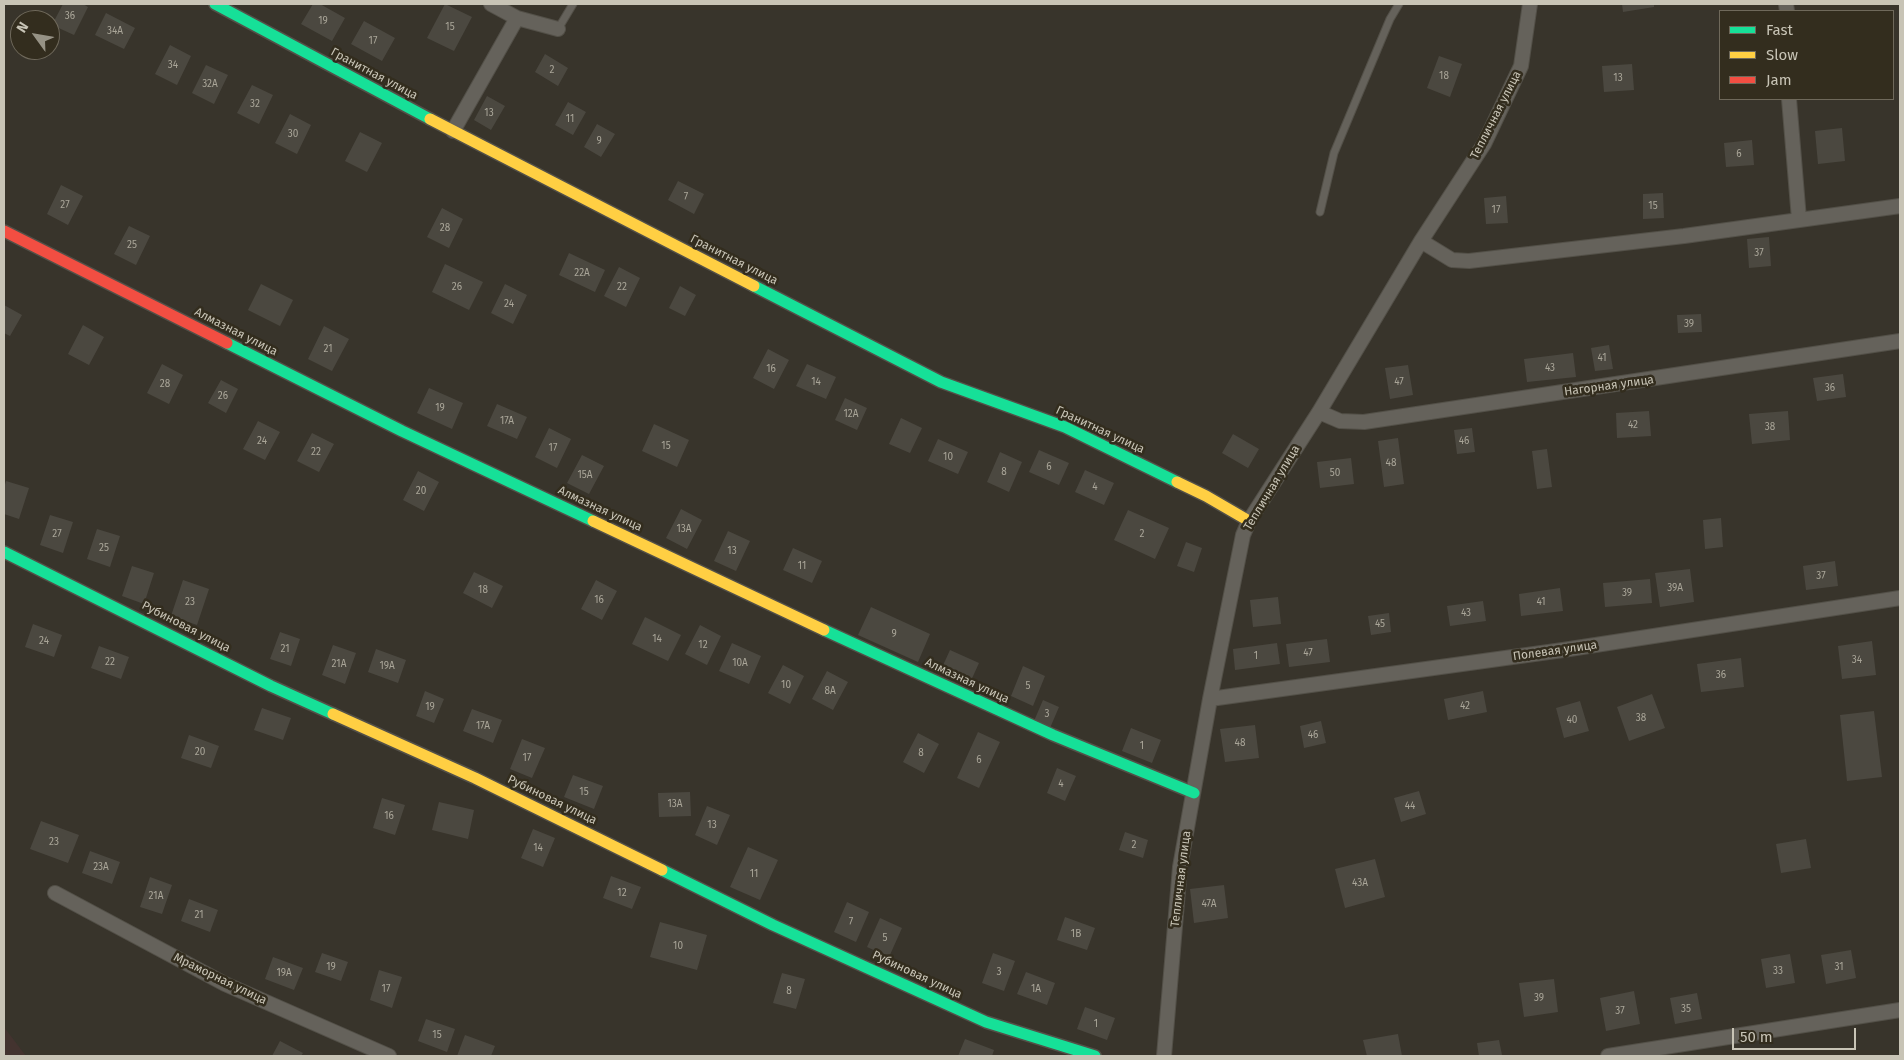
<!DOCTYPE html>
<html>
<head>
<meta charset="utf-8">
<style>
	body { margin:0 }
	#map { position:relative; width:1904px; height:1060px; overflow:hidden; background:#38342b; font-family:"Fira Sans",sans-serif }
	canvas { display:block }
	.frame { position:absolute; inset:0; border:5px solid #c8c4b6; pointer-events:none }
	.legend { position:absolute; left:1719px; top:10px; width:175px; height:90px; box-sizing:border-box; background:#332d1e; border:1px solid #6f695b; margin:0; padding:6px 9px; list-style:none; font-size:15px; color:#c8c4b6 }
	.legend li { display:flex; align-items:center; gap:10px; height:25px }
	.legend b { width:25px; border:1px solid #6f695b }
	.north { position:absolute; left:10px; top:10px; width:50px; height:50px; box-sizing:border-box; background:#332d1e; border:1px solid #6f695b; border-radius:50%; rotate:302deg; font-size:14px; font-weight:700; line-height:20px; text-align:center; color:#c8c4b6 }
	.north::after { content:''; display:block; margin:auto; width:18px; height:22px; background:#969285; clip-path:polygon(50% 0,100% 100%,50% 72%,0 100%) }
	.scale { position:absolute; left:1732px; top:1028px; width:124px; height:22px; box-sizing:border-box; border:2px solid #c8c4b6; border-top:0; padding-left:6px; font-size:15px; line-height:18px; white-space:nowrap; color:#c8c4b6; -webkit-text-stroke:4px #332d1e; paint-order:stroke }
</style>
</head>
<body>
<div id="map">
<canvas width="1904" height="1060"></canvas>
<div class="frame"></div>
<ul class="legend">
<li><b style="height:6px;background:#16e098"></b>Fast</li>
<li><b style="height:6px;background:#ffcf43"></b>Slow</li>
<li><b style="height:6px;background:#f24e42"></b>Jam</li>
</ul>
<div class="north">N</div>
<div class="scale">50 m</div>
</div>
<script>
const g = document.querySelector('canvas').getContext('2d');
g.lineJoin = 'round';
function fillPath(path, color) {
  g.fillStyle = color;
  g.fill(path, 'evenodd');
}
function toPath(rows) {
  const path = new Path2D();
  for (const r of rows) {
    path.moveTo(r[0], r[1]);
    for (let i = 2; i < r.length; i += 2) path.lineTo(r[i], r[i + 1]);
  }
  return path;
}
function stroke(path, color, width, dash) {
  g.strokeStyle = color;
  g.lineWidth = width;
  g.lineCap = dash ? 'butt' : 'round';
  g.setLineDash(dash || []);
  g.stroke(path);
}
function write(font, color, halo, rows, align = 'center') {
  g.font = font + ' "Fira Sans",sans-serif';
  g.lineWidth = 5;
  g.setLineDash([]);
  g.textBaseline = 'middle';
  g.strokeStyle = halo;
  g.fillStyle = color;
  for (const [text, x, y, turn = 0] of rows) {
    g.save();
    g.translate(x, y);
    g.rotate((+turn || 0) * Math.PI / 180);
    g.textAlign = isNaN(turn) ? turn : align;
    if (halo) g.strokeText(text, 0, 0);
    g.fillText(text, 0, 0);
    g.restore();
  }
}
fillPath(toPath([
	[4,1027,26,1056,4,1056]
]), '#43332f');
fillPath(toPath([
	[63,4,83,4,88,7,74,35,52,25],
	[313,4,320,4,345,18,332,41,301,24],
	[445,4,472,17,454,51,427,38],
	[1622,4,1654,4,1654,7,1623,12],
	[106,13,135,28,124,49,95,35],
	[364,21,395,38,382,61,351,44],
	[170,45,191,56,177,85,155,74],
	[545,54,568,68,558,86,535,72],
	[1439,56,1462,64,1450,97,1427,88],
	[1632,64,1634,90,1604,92,1602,66],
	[206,65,228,75,214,104,192,93],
	[252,85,273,95,259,124,237,113],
	[487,96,505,106,491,130,474,120],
	[568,102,586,112,573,135,555,125],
	[290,114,311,125,297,154,275,143],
	[597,124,615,134,601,157,584,147],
	[1842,128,1845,161,1818,164,1815,131],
	[360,132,382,143,367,172,345,161],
	[1752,140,1754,165,1726,167,1724,143],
	[678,181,704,194,694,214,668,200],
	[61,185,83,196,68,225,47,214],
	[1663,193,1664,218,1643,219,1643,194],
	[1506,196,1508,223,1486,224,1484,198],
	[442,208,463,219,449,248,427,237],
	[129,226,150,236,136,265,114,254],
	[1769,237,1771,266,1749,268,1747,239],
	[569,253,605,270,595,292,559,275],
	[445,264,483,282,469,310,432,292],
	[619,267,640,278,626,307,604,296],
	[261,284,293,300,280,326,248,310],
	[505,284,527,295,513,324,491,313],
	[680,286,696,295,685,316,669,308],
	[4,305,22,315,10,336,4,333],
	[1701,314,1702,332,1678,333,1677,315],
	[83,325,104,337,89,365,68,354],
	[324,326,349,339,332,371,308,359],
	[1609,345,1613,369,1595,371,1591,348],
	[768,349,789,360,774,389,753,378],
	[1573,353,1576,377,1527,382,1524,359],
	[162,364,183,375,169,404,147,393],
	[807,364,836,377,826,399,796,386],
	[1408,365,1413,395,1390,399,1385,368],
	[1843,374,1846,397,1817,401,1813,378],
	[221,380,238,389,226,413,208,403],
	[429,388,463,403,452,429,417,413],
	[845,398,867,408,857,430,835,420],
	[497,404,527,417,517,439,487,426],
	[1649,411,1651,436,1617,438,1616,413],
	[1788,411,1790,440,1752,444,1749,414],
	[901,418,922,428,910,453,889,444],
	[258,421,280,432,265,460,243,449],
	[654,424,689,440,677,467,642,451],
	[549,428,571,439,557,468,535,457],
	[1472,428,1475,452,1457,454,1454,430],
	[312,433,334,444,319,472,297,461],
	[1233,434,1259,449,1248,468,1222,453],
	[1398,438,1404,484,1384,487,1378,441],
	[938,439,968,452,958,474,928,461],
	[1547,449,1552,487,1537,489,1532,451],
	[1039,450,1069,463,1059,485,1029,472],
	[1000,452,1022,462,1009,492,987,482],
	[582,455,604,466,589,494,567,483],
	[1351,458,1354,484,1320,488,1317,462],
	[1085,470,1114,483,1104,505,1075,492],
	[418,471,439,482,424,511,403,500],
	[6,481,29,488,19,519,4,514,4,488],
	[681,509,702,520,687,549,666,538],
	[1128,510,1169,528,1155,559,1114,540],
	[50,515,73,522,63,553,40,545],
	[1721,518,1723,547,1705,549,1703,520],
	[97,529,120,536,110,567,87,559],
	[728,531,750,541,736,571,714,561],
	[1186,542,1202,548,1194,572,1177,566],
	[793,548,822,561,812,583,783,570],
	[1835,561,1838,586,1806,590,1803,566],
	[132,566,154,573,144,604,122,596],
	[1690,569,1694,602,1660,607,1655,573],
	[474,572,503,586,492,608,463,593],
	[1650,579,1652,603,1605,607,1603,583],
	[183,580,209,589,197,625,171,616],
	[596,580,617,591,602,620,581,609],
	[1560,588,1563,611,1521,616,1519,594],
	[1278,597,1281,624,1253,627,1250,600],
	[1483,601,1486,621,1450,626,1447,606],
	[871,607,930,634,918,662,858,635],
	[1389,613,1391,632,1371,635,1368,616],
	[645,617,681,635,668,661,632,644],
	[33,624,62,635,54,657,25,647],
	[700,625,721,636,707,665,685,654],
	[280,632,300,639,291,666,270,659],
	[1327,639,1330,662,1289,667,1286,644],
	[1872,641,1876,675,1842,679,1838,646],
	[732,643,761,656,749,684,719,671],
	[1277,643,1280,664,1235,670,1233,649],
	[333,645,356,653,345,684,322,675],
	[99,646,129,657,121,679,91,668],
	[376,649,406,660,398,683,368,672],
	[950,650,979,663,969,685,940,672],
	[1741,658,1744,687,1701,692,1697,664],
	[783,665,804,676,790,704,768,693],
	[1023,666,1045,676,1033,706,1011,696],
	[827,671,848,682,833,710,812,699],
	[425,691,444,699,434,723,416,716],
	[1483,691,1487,712,1448,720,1444,699],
	[1652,694,1665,728,1629,741,1617,707],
	[1043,700,1059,707,1050,728,1034,721],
	[1580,701,1589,731,1564,738,1556,708],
	[262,708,291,718,283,740,254,730],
	[472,709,502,720,493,743,463,731],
	[1874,711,1882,777,1847,781,1840,715],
	[1321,721,1326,743,1304,748,1300,726],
	[1255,725,1259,758,1225,762,1220,729],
	[1131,728,1161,740,1152,763,1122,751],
	[978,732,1000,742,979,788,957,778],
	[918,733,939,744,924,773,903,762],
	[189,735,219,746,211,768,181,758],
	[522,739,545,748,532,778,510,769],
	[1057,768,1076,776,1065,801,1047,793],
	[573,775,603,786,594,809,564,797],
	[1419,791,1426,814,1401,822,1394,798],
	[690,792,691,816,659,817,658,793],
	[382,798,405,805,395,835,373,828],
	[439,802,474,810,468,839,432,830],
	[707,806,730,815,717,845,695,835],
	[41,821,79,835,68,863,30,849],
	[533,829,555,838,543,867,521,858],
	[1125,832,1148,840,1143,858,1119,850],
	[1806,839,1811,868,1781,873,1776,844],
	[748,847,778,860,760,900,730,887],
	[90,851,120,862,112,884,82,873],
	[1375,859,1385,897,1345,908,1335,869],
	[611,876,641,887,632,909,603,898],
	[150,877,172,885,162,914,140,907],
	[1224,885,1228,918,1194,923,1190,889],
	[189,899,218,910,210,932,181,921],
	[847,902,869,912,856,942,834,932],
	[1065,917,1095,928,1087,950,1057,940],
	[880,918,902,928,889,957,867,947],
	[660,922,707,935,697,970,650,957],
	[1851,950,1856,978,1826,984,1821,955],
	[322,953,348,962,341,981,315,972],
	[993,953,1015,961,1004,991,982,983],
	[1790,954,1795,983,1766,988,1761,959],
	[273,957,303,968,294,990,265,979],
	[379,970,402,977,392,1008,370,1000],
	[1026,972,1055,983,1047,1005,1017,994],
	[782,973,805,979,796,1009,773,1003],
	[1554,979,1558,1012,1524,1017,1519,983],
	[1634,991,1640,1024,1606,1031,1600,998],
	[1697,993,1702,1019,1675,1024,1670,998],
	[1085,1007,1115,1018,1107,1040,1077,1029],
	[426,1019,455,1029,447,1052,418,1041],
	[1398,1034,1402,1056,1367,1056,1363,1040],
	[465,1035,495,1046,491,1056,457,1056],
	[965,1039,994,1050,992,1056,958,1056],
	[1499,1040,1502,1055,1479,1056,1477,1043],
	[280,1041,303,1053,301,1056,272,1056]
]), '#4b4840');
const lane = toPath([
	[558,29,573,4],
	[1320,212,1334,153,1390,19,1399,4]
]);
const street = toPath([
	[491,4,517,18,558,29],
	[1786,4,1787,11],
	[1789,99,1799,219],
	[453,131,517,18],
	[1421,241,1452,260,1469,261,1684,236,1900,206],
	[1319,412,1340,421,1364,422,1900,341],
	[1210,699,1563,650,1900,598],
	[55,893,225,984,389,1056],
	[1164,1056,1180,867,1210,699,1243,535,1249,521,1319,412,1421,241,1484,144,1521,66,1530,4],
	[1608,1056,1900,1010]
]);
const fast = toPath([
	[215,4,430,119],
	[754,286,941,382,1065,427,1177,482],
	[227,343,402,431,593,521],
	[4,552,271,686,333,714],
	[824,630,1053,735,1194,793],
	[662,870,773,925,986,1022,1095,1056]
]);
const slow = toPath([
	[430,119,754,286],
	[1177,482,1206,496,1249,521],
	[593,521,824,630],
	[333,714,475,778,662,870]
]);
const jam = toPath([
	[4,231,227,343]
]);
stroke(lane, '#535048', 9);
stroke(street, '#535048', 16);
stroke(fast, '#535048', 14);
stroke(slow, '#535048', 14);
stroke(jam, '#535048', 14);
stroke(lane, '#65625b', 7);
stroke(street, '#65625b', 14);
stroke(fast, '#16e098', 11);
stroke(slow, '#ffcf43', 11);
stroke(jam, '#f24e42', 11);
write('10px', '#a9a598', null, [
	["36",70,16],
	["19",323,21],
	["15",450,27],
	["34А",115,31],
	["17",373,41],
	["34",173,65],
	["2",552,70],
	["18",1444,76],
	["13",1618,78],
	["32А",210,84],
	["32",255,104],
	["13",489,113],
	["11",570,119],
	["30",293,134],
	["9",599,141],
	["6",1739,154],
	["7",686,197],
	["27",65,205],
	["15",1653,206],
	["17",1496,210],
	["28",445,228],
	["25",132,245],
	["37",1759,253],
	["22А",582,273],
	["26",457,287],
	["22",622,287],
	["24",509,304],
	["39",1689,324],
	["21",328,349],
	["41",1602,358],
	["43",1550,368],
	["16",771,369],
	["14",816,382],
	["47",1399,382],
	["28",165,384],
	["36",1830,388],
	["26",223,396],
	["19",440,408],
	["12А",851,414],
	["17А",507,421],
	["42",1633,425],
	["38",1770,427],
	["24",262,441],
	["46",1464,441],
	["15",666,446],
	["17",553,448],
	["22",316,452],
	["10",948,457],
	["48",1391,463],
	["6",1049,467],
	["8",1004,472],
	["50",1335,473],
	["15А",585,475],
	["4",1095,487],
	["20",421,491],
	["13А",684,529],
	["27",57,534],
	["2",1142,534],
	["25",104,548],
	["13",732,551],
	["11",802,566],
	["37",1821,576],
	["39А",1675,588],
	["18",483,590],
	["39",1627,593],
	["16",599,600],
	["23",190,602],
	["41",1541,602],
	["43",1466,613],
	["45",1380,624],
	["9",894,634],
	["14",657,639],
	["24",44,641],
	["12",703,645],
	["21",285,649],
	["47",1308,653],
	["1",1256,656],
	["34",1857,660],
	["22",110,662],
	["10А",740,663],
	["21А",339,664],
	["19А",387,666],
	["36",1721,675],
	["10",786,685],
	["5",1028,686],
	["8А",830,691],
	["42",1465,706],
	["19",430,707],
	["3",1047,714],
	["38",1641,718],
	["40",1572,720],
	["17А",483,726],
	["46",1313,735],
	["48",1240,743],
	["1",1142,746],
	["20",200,752],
	["8",921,753],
	["17",527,758],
	["6",979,760],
	["4",1061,784],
	["15",584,792],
	["13А",675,804],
	["44",1410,806],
	["16",389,816],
	["13",712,825],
	["23",54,842],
	["2",1134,845],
	["14",538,848],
	["23А",101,867],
	["11",754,874],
	["43А",1360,883],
	["12",622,893],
	["21А",156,896],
	["47А",1209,904],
	["21",199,915],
	["7",851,922],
	["1В",1076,934],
	["5",885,938],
	["10",678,946],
	["19",331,967],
	["31",1839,967],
	["33",1778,971],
	["3",999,972],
	["19А",284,973],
	["17",386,989],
	["1А",1036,989],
	["8",789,991],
	["39",1539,998],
	["35",1686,1009],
	["37",1620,1011],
	["1",1096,1024],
	["15",437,1035]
]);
write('12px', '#c8c4b6', '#332d1e', [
	["Гранитная улица",374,74,28],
	["Тепличная улица",1496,115,-63],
	["Гранитная улица",734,260,27],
	["Алмазная улица",236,332,27],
	["Нагорная улица",1609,386,-8],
	["Гранитная улица",1100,430,25],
	["Тепличная улица",1272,488,-59],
	["Алмазная улица",600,509,25],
	["Рубиновая улица",186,627,27],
	["Полевая улица",1555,651,-8],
	["Алмазная улица",967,681,25],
	["Рубиновая улица",552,800,26],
	["Тепличная улица",1181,879,-83],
	["Рубиновая улица",917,975,25],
	["Мраморная улица",220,979,26]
]);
</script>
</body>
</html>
